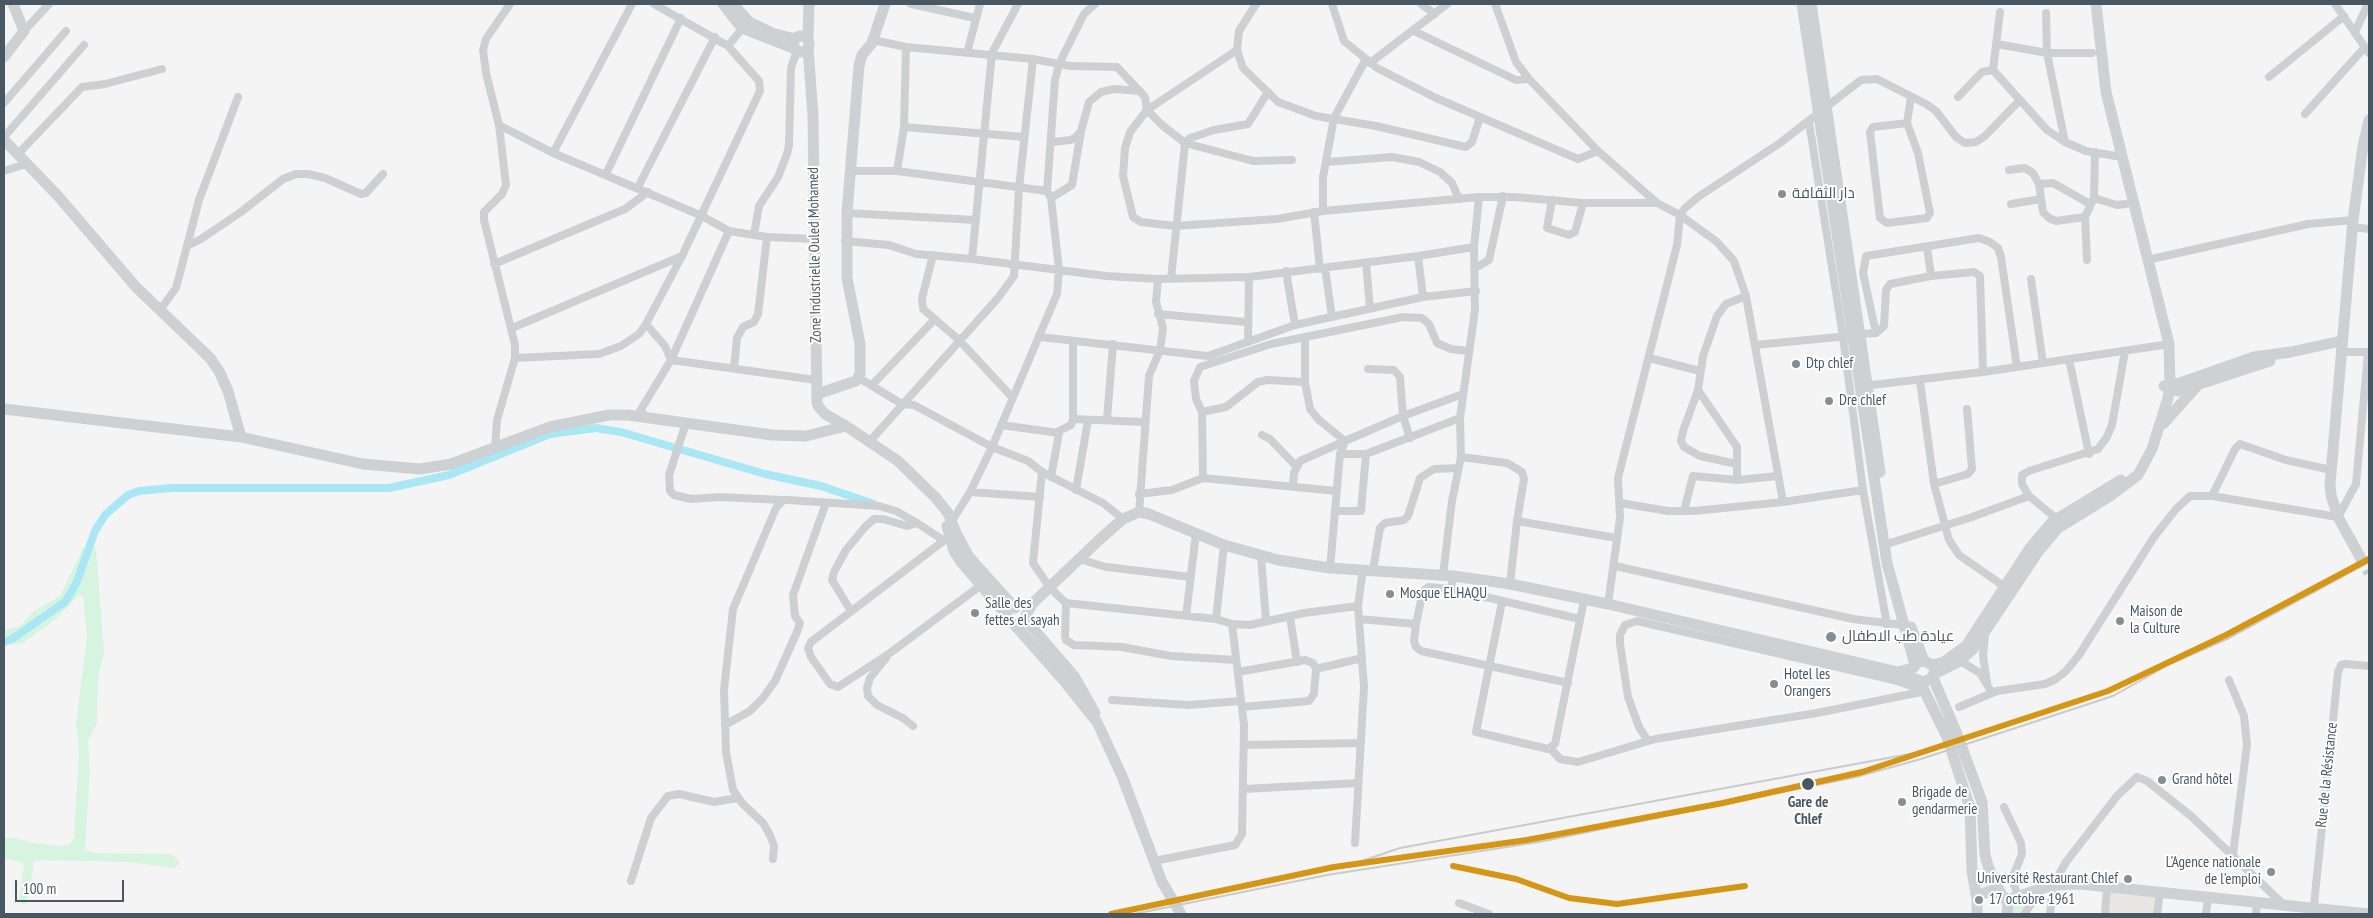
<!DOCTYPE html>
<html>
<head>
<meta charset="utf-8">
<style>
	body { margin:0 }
	#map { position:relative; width:2373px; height:918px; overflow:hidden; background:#f4f4f4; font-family:"PT Sans Narrow",sans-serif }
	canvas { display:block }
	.frame { position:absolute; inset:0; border:5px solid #485762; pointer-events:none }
	.scale { position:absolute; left:15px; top:880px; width:109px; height:22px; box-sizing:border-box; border:2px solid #485762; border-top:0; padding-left:6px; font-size:15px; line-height:18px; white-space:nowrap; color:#485762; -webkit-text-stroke:4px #fff; paint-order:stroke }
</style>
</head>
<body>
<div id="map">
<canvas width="2373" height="918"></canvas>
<div class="frame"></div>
<div class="scale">100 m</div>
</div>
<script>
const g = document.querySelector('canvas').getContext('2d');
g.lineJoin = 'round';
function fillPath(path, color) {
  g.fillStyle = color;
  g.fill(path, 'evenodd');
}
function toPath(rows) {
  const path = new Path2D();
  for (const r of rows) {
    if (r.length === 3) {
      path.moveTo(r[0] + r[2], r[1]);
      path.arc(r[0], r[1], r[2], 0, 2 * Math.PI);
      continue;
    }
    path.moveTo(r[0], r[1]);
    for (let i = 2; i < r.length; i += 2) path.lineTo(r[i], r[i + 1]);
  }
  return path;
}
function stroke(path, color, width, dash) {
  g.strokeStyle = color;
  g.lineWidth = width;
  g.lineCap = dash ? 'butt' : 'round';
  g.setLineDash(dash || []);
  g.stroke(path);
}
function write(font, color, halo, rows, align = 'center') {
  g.font = font + ' "PT Sans Narrow",Cairo,sans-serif';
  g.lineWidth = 4;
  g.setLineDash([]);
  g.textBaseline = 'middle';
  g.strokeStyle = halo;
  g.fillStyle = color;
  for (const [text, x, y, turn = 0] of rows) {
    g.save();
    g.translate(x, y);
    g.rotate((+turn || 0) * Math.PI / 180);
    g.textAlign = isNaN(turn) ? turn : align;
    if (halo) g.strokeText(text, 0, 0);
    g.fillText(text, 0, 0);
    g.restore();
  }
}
fillPath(toPath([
	[2110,888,2159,893,2157,914,2107,914]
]), '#e8e7e3');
fillPath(toPath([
	[96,547,104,653,98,677,97,723,88,741,90,771,85,850,95,853,171,854,179,860,179,864,174,868,129,862,40,860,34,862,30,890,26,903,23,905,19,900,24,863,4,858,4,838,16,838,32,843,62,846,70,844,74,837,79,752,76,722,87,637,83,596,79,595,56,619,23,643,12,645,4,633,5,630,20,626,34,611,60,596,83,548],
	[2033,896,2018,914,2010,914,2013,902]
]), '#d7f4e1');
stroke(toPath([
	[4,642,12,639,65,602,76,584,95,531,105,515,128,495,139,491,171,488,389,488,449,475,550,434,596,428,621,432,765,474,821,486,874,504]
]), '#aae7f4', 8);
stroke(toPath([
	[2359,555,2369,573]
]), '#c9cdd0', 11, [11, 5.5]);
stroke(toPath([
	[911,4,975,18],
	[1256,4,1239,31,1237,50,1243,68,1278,102,1316,116,1376,126,1466,147,1472,142,1480,117],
	[1332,4,1344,41,1377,68,1436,98,1578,159,1598,151],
	[1421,4,1435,14],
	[1495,4,1516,62,1529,79,1598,151,1657,203,1680,215,1717,242,1734,261,1746,296,1783,502],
	[2335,4,2369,53],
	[2046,13,2047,53,2065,142],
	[24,31,49,4],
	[1414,31,1516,80,1529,79],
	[2355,32,2368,4],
	[873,40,906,47,1033,59,1070,66,1117,67,1145,97,1147,110,1162,125,1185,143,1253,161,1292,160],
	[1997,44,2047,53,2092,53],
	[728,46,745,25],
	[1237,50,1147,110,1130,132,1125,148,1123,176,1133,217,1141,222,1175,226,1277,219,1323,211,1479,197],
	[967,53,980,4],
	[1370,63,1447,4],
	[1993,70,2000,12],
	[2269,77,2344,16],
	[1958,97,1982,72,1993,70,2047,130,2065,142,2086,151,2122,157],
	[4,103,66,31],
	[2305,114,2365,47],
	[1809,122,1843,337,1863,490,1887,625],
	[1907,123,1873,127,1870,132,1880,218,1887,223,1927,218,1930,213,1918,153,1907,123,1911,97],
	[499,125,553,153,700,215,729,231,767,237,815,239],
	[904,127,1024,137],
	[4,137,84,45],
	[1052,142,1071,140,1077,136,1081,131,1089,102,1101,92,1114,89,1140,91],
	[553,153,632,4],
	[18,154,82,87,105,84,162,69],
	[1327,162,1392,157,1419,162,1440,172,1452,183,1459,199],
	[2009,170,2025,168,2033,173,2039,184,2043,212,2049,218,2056,221,2085,217],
	[4,171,26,164],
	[850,171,897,171,1047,191],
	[897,171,904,127,906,47],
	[606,174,681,18],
	[2039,184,2053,183,2090,204],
	[638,187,715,37],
	[1051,198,1072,185,1081,131],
	[2094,198,2117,205,2126,204],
	[1552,200,1547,228,1569,235,1575,232,1583,203],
	[2011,204,2041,199],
	[1323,211,1323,177,1334,118,1366,59],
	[1314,212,1320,269],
	[847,213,975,220],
	[2352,227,2369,229],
	[754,235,759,206,778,177,787,154,789,145,791,68,797,50],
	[845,241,889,245,916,254,972,259,1106,276,1158,279,1249,277,1418,256,1474,247],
	[187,246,201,239,241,212,283,179,296,174,308,174,325,178,361,194,366,193,383,174],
	[1927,247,1931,276],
	[933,255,922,298,923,309,959,340,1012,397],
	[1418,256,1423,297],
	[972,259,992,53,1018,4],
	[2087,260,2085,217,2094,198,2095,152],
	[2147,260,2308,224,2353,220],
	[1366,263,1370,309],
	[494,264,625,209,648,192],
	[1325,268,1332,317],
	[1475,268,1489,260,1503,196],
	[1286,271,1295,325],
	[1171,279,1185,143,1190,138,1214,130,1248,124,1268,92],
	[2031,279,2043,363],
	[160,310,176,288,199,200,238,97],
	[1158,314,1246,322],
	[646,324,665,346,671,360,816,380],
	[512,328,682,256],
	[1876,333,1884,326,1886,290,1890,284,1931,276,1974,272,1980,276,1983,372],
	[1861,334,1876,333,1863,273,1866,256,1979,238,1990,242,1998,248,2001,257,2017,367],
	[1040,337,1208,356,1295,325,1423,297,1476,291],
	[1305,338,1305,382,1310,409,1319,420,1345,441],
	[1248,342,1249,277],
	[1755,345,1848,336],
	[2341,352,2369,352],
	[515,358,599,354,621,346,639,334,646,324,682,256,760,91,759,81,728,46,654,4],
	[1649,358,1700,371],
	[2069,359,2089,454],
	[734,368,737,338,743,327,754,322,758,314,767,237],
	[1368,369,1394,370,1400,377,1403,416,1410,438],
	[859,378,902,404,914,405,992,447,1028,461,1042,472,1103,503,1123,519],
	[1920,381,1934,484,1949,540,1959,555,2005,587],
	[873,384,935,319],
	[1863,386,1983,372,2163,345],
	[1698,390,1683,431,1681,441,1684,447,1700,456,1737,464],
	[1202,412,1226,407,1258,382,1267,380,1305,382],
	[647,417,640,411,671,360,729,231],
	[1073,419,1145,422],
	[1107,420,1113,344],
	[686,423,669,475,670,491,674,495,691,499,719,497,783,500],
	[1001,425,1059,433,1051,477],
	[1057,432,1071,425,1073,419,1073,341],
	[1262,435,1270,439,1296,466],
	[870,441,998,298,1014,276,1019,188,1033,59],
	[495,448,497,420,515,358,515,345,484,220,484,212,502,194,506,185,499,125,486,73,483,50,486,39,510,4],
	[1340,454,1366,454,1460,418],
	[1461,457,1507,463,1522,472,1524,479,1517,521,1617,538],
	[1042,472,1033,563,1050,588,1066,603,1216,619,1232,624,1244,725,1242,834,1235,845,1154,861],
	[1737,480,1737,447,1698,390,1703,356,1717,316,1726,304,1746,296],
	[1934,484,1968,474,1972,469,1967,409],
	[1293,487,1294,473,1300,461,1345,441],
	[1076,490,1088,420],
	[1336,491,1203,478,1202,412,1196,399,1194,381,1200,367,1271,344,1403,317,1422,318,1429,324,1437,343,1451,349,1469,351],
	[970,492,1040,497],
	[1139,494,1172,490,1203,478],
	[2212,496,2235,449,2240,444,2286,460,2331,470],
	[1620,503,1668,511,1694,511,1783,502,1863,490],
	[1335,511,1361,511,1366,454],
	[1684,511,1693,476,1737,480,1778,476],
	[1139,512,1149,376,1160,350,1163,328,1156,302,1158,279],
	[2057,519,2029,496,2022,484,2022,475,2029,471,2098,449,2107,437,2112,425,2125,351],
	[952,521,970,492,992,447,1057,294,1059,270,1051,198,1047,191,1055,80,1059,64,1084,14,1095,4],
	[946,539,811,642,808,648,811,657,830,684,838,687,890,653,980,586],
	[1890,543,1972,517,2029,496],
	[1261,556,1266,621],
	[1079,559,1106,567,1191,577],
	[1615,566,1853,619,1903,625],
	[1330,568,1340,454,1345,441,1403,416,1463,394],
	[1373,570,1380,528,1385,523,1404,520,1408,516,1420,478,1434,469,1458,468],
	[1443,575,1452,501,1461,457,1460,418,1475,310,1474,247,1479,197,1515,197,1583,203,1657,203],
	[1453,576,1451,589,1580,619],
	[1510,584,1517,521],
	[1451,589,1428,587,1423,591,1416,624,1414,641,1416,647,1421,651,1568,683],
	[1502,602,1476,732,1548,749,1555,744,1584,600],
	[1066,603,1065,636,1066,640,1074,645,1122,647,1171,656,1236,660],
	[1608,604,1620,518,1618,478,1677,245,1680,215,1685,208,1698,197,1780,143,1861,80,1877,79,1926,104,1936,111,1956,137,1965,143,1976,142,1985,136,2020,100],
	[851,611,832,580,834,572,846,550,865,527,874,519,883,519,907,526,917,523],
	[1186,616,1196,533],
	[1290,617,1297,662],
	[1216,619,1224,545],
	[1359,619,1416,624],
	[1232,624,1250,625,1304,613,1358,606],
	[1985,635,1983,656,1987,682],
	[886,658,870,678,867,688,868,696,877,705,903,718,913,726],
	[1960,661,1980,673,1992,693],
	[1316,669,1362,658],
	[1238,672,1305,660,1313,663,1316,669,1314,694,1309,701,1242,707],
	[2229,680,2244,716,2247,745,2233,854],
	[1112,700,1188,705,1241,701],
	[1959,707,1997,691,2045,684,2056,679,2066,671,2079,655,2154,537,2176,509,2190,496,2212,496,2338,517,2356,484,2368,353],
	[725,725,750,711,763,698,775,681,797,632,800,623,795,616,793,595,826,503],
	[1648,741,1639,727,1628,697,1620,644,1620,635,1625,625,1637,621,1894,680,1911,686,1918,692],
	[1244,745,1360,743],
	[1551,749,1560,759,1578,762,1655,739,1817,713,1921,692],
	[1244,789,1358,783],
	[2004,807,2021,843,2022,854,2012,879,2018,896],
	[1355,843,1364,687,1358,606,1363,569],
	[773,859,774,846,770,835,763,823,742,803,733,790,726,752,724,690,733,609,776,508,783,500,788,500,879,506,896,511,917,523,943,540],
	[631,881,651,818,668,796,679,794,714,802,738,798],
	[1459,903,1489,914],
	[2024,914,2042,889],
	[2050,914,2053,885,2066,862,2117,796,2137,777,2147,781,2191,816,2285,906],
	[2105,914,2107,887],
	[2157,914,2160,892],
	[2206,914,2208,899],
	[2256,914,2257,903],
	[2313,914,2338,672,2341,665,2345,664,2369,666]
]), '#cdd0d3', 8);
stroke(toPath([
	[723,4,742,28,796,49],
	[733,4,749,22,772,33,795,39],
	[1802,4,1887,563,1915,665],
	[1811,4,1880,472],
	[801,44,8],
	[808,40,809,4],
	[808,47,813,116,817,402,818,406,825,414,846,426],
	[4,57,24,31,13,4],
	[4,140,58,196,136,287,210,358,219,371,228,391,241,437],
	[2164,386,2180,383,2254,357,2291,352,2341,341],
	[2178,391,2270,361],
	[817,394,856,381,860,374,860,344,847,278,847,213,859,66,862,55,872,43,885,4],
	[4,409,241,437,363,464,420,469,451,464,550,427,609,415,628,415,772,435,806,436,846,426,898,461,936,498,948,513,957,535,969,557,1015,608],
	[2163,424,2197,386],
	[947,526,954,551,961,562,1009,618],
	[2359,555,2338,517,2331,495,2330,485,2353,220,2363,146,2369,120],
	[1026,615,1032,604,1100,539,1123,519,1139,512,1149,514,1224,545,1278,560,1330,568,1453,576,1510,584,1608,604,1898,672,1923,682,1931,679,1935,672,1933,665,1924,661,1918,662,1913,668,1898,672],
	[1025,619,1074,676,1095,713],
	[1014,624,1065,682,1097,722,1122,776,1162,882,1181,914],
	[1911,627,1924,661],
	[1933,665,1944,662,1966,646,2030,548,2052,522,2121,480],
	[1934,674,1960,661,1974,648,2038,552,2058,528,2110,496,2138,475,2152,449,2168,398,2170,385,2169,344,2106,92,2096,4],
	[1933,678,1957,734,1982,802,1985,855,1989,869,2001,894],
	[1920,682,1947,737,1970,808,1972,871,1977,900],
	[2007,900,2053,885,2080,884,2369,914],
	[1977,914,1977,900,1982,894,1990,891,1998,892,2004,897,2008,904,2007,914]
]), '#ced1d4', 11);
stroke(toPath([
	[1350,865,1400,848,1926,751],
	[1453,866,1516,879,1569,898,1617,904,1745,886],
	[1134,914,1327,875,1539,842,1856,777,1921,759,2113,696,2170,664,2227,639,2369,562]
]), '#c8cacc', 2);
stroke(toPath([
	[1453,866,1516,879,1569,898,1617,904,1745,886],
	[1111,914,1334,867,1527,840,1723,803,1862,772,2108,691,2226,635,2369,559]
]), '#d49614', 6);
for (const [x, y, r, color] of [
	[1782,194,5,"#848e95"],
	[1796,364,5,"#848e95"],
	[1829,401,5,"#848e95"],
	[1390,594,5,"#848e95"],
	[975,613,5,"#848e95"],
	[2120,621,5,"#848e95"],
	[1831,637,6,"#848e95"],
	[1774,684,5,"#848e95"],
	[2162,780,5,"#848e95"],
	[1808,784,7,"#485762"],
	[1902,802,5,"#848e95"],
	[2271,872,5,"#848e95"],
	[2128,879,5,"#848e95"],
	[1979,900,5,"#848e95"]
]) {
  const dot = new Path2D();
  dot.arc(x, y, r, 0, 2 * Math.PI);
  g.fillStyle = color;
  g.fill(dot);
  stroke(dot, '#fff', 2);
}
write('15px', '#485762', '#fff', [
	["دار الثقافة",1792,194],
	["Dtp chlef",1806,364],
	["Dre chlef",1839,401],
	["Mosque ELHAQU",1400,594],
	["Salle des",985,604],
	["fettes el sayah",985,621],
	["Maison de",2130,612],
	["la Culture",2130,629],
	["عيادة طب الاطفال",1842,637],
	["Hotel les",1784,675],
	["Orangers",1784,692],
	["Grand hôtel",2172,780],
	["Brigade de",1912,793],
	["gendarmerie",1912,810],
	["L'Agence nationale",2261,863,"right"],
	["de l'emploi",2261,880,"right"],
	["Université Restaurant Chlef",2118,879,"right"],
	["17 octobre 1961",1989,900]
], 'left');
write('15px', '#485762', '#fff', [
	["Zone Industrielle Ouled Mohamed",815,255,-91],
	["Rue de la Résistance",2327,775,-84]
]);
write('bold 15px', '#485762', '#fff', [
	["Gare de",1808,803],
	["Chlef",1808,820]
]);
</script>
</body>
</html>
